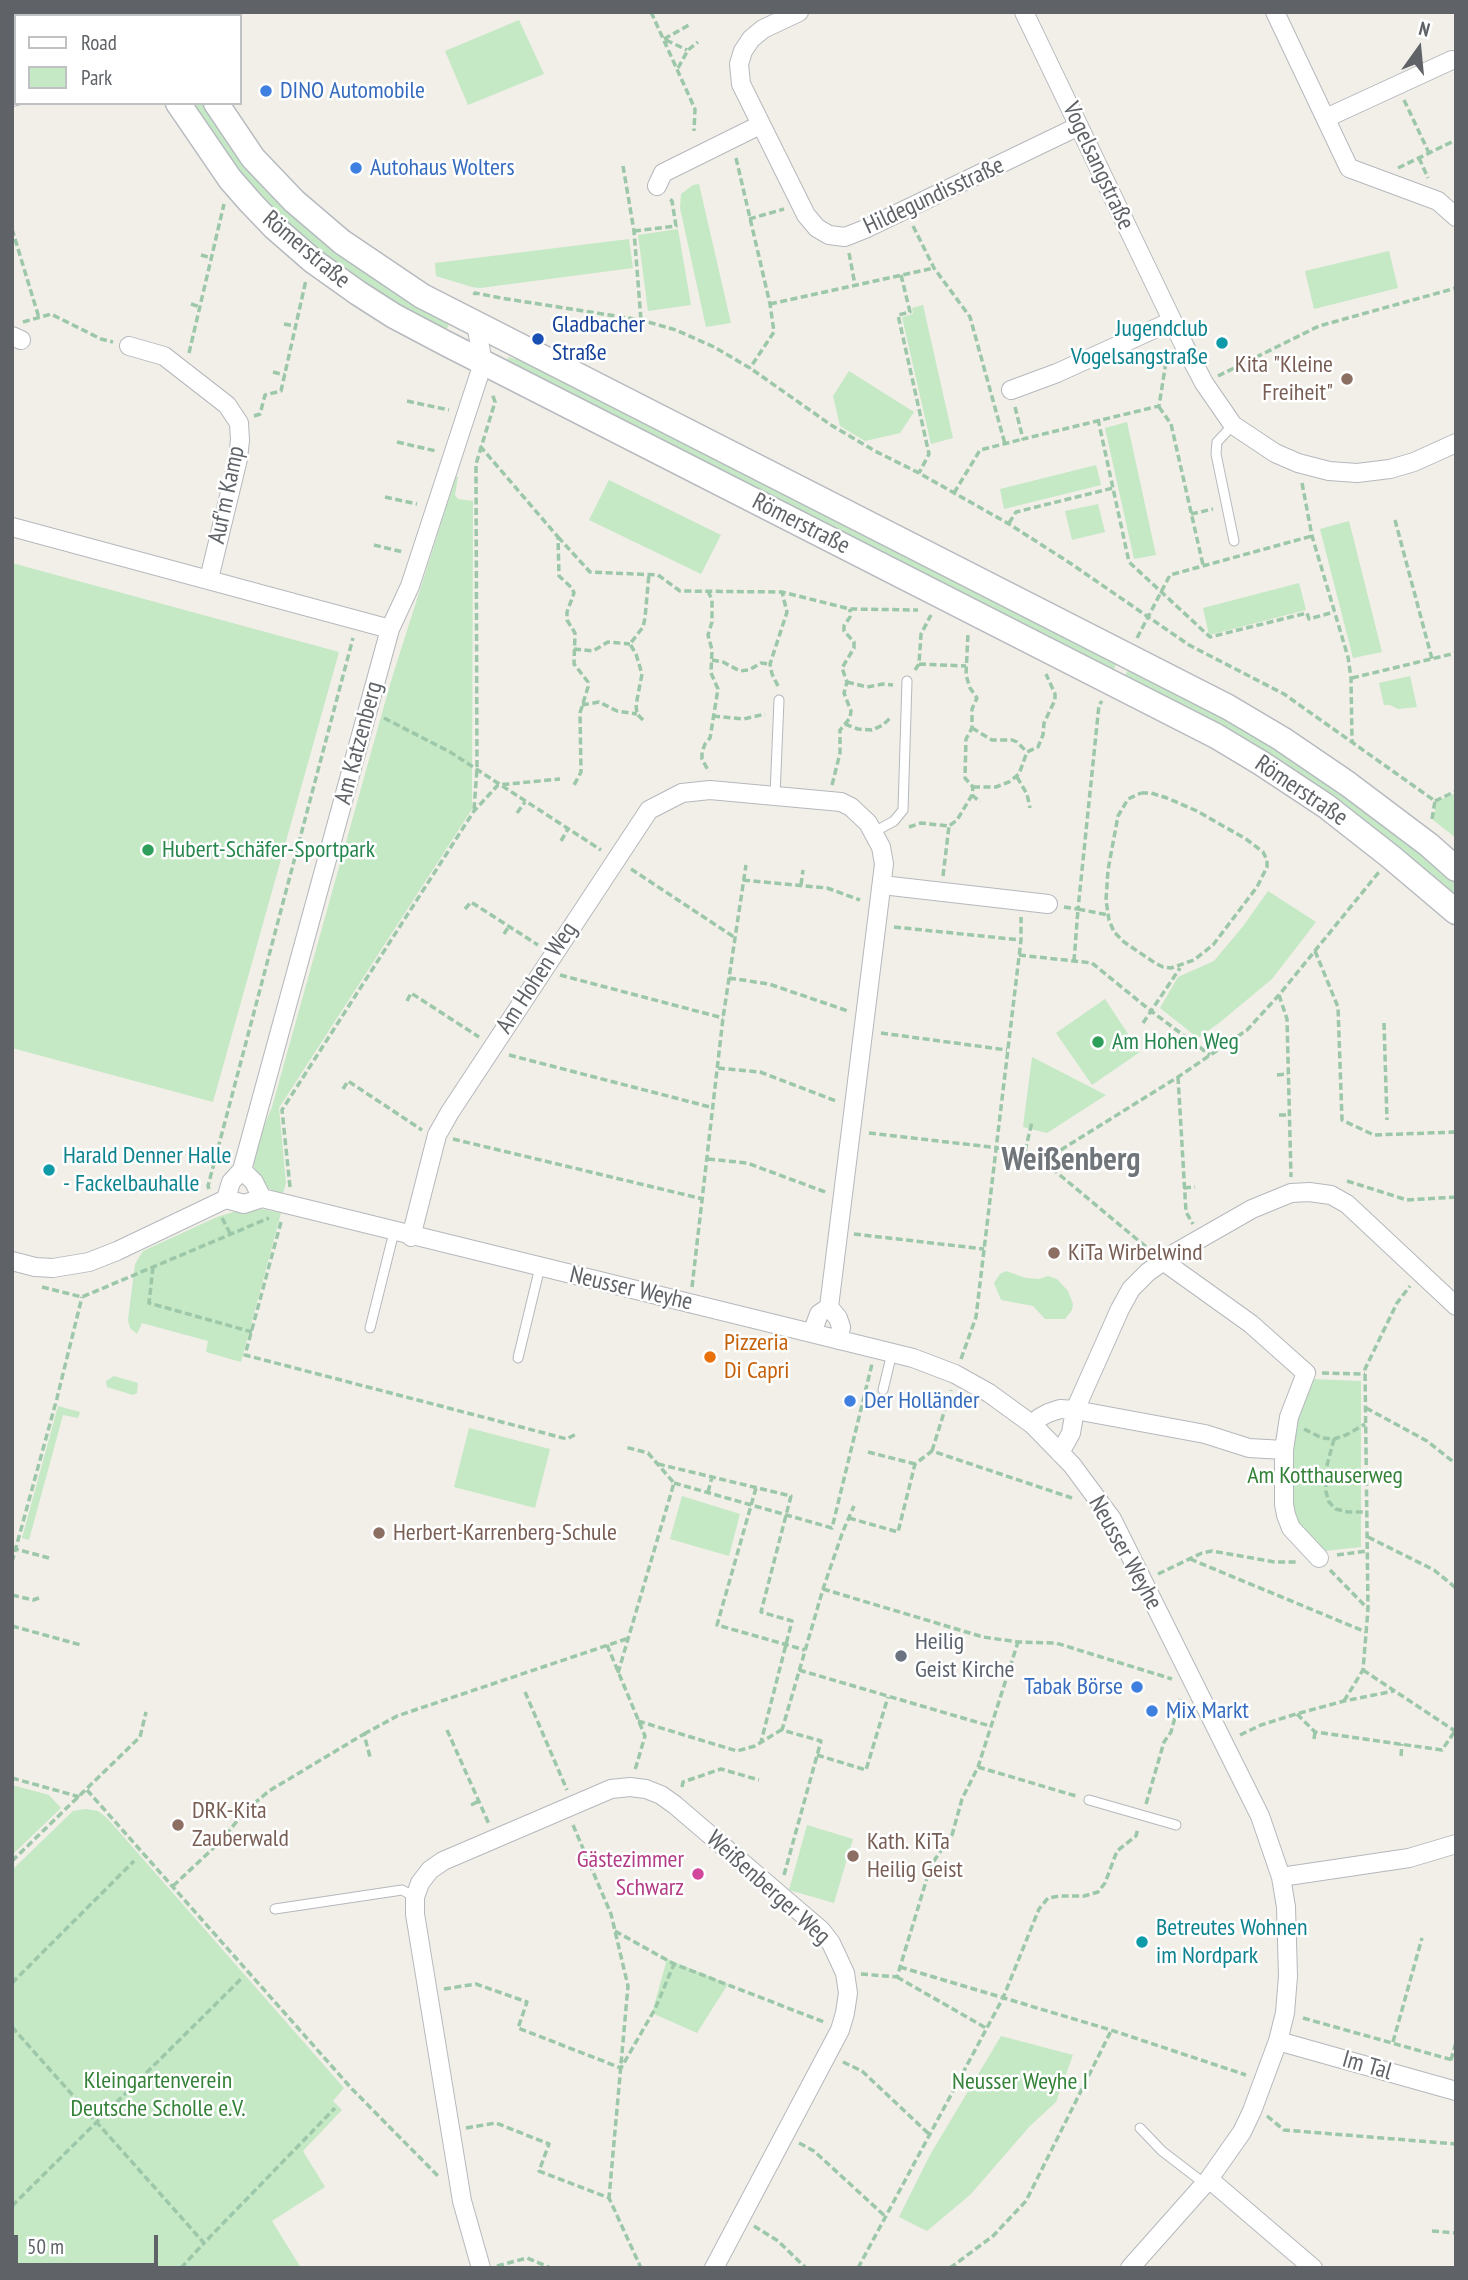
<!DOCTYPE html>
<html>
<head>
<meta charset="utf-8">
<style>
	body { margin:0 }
	#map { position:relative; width:1468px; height:2280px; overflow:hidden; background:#f1efe8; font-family:"PT Sans Narrow",sans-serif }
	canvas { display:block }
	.frame { position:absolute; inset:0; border:14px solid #5f6368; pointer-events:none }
	.legend { position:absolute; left:14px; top:14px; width:228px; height:91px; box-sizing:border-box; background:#fff; border:2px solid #bfc1c3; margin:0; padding:9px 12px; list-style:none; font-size:21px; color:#5f6368 }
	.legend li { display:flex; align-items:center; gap:14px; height:35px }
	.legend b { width:35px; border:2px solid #bfc1c3 }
	.north { position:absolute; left:1384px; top:14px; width:70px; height:70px; -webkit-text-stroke:5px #fff; paint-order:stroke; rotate:15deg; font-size:19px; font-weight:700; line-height:28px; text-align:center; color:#5f6368 }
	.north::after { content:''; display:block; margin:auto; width:24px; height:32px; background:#5f6368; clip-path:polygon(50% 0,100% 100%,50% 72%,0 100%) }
	.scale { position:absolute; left:14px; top:2235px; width:144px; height:32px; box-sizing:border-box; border:4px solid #5f6368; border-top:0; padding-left:9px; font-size:21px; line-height:24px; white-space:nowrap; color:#5f6368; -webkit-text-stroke:5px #fff; paint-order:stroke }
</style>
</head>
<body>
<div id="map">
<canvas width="1468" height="2280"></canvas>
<div class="frame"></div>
<ul class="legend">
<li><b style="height:9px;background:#fff"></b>Road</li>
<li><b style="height:19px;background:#c5e8c5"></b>Park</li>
</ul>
<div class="north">N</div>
<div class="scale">50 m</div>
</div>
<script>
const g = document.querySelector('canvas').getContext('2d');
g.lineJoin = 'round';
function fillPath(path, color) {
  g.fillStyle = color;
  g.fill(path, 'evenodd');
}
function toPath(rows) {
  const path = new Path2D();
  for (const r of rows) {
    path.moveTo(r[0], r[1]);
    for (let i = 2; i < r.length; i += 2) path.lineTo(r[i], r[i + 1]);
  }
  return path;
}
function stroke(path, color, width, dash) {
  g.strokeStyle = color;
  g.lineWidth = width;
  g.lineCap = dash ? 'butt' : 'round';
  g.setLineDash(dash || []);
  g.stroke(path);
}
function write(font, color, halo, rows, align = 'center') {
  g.font = font + ' "PT Sans Narrow",sans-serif';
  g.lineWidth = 5;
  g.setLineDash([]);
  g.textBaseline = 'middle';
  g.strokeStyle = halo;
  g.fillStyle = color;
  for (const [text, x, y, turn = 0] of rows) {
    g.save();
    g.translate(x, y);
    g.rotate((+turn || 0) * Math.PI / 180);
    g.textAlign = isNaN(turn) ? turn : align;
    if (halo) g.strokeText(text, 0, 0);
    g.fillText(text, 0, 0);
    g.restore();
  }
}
fillPath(toPath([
	[519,20,544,74,468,105,445,51],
	[189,103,203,103,219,130,324,241,370,276,412,302,450,322,445,333,406,311,318,252,278,218,237,172],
	[699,184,731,323,706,327,680,208,681,194,693,185],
	[678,229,691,305,648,311,638,235],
	[629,239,633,268,480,288,472,287,436,276,435,263],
	[1389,251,1398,288,1314,309,1305,271],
	[923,305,953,438,931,444,902,317,913,314,912,308],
	[508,357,520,360,1118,661,1113,671,507,362],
	[849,371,914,412,900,433,865,441,840,426,833,396],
	[1127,422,1156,555,1134,559,1105,428],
	[1096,465,1101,485,1004,509,1000,489],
	[456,476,458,477,455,495,458,499,473,501,472,809,279,1108,286,1183,283,1193,276,1192,268,1188,257,1173,254,1167,254,1151,272,1107,391,681],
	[609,480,721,535,701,574,589,520],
	[1098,504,1105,532,1072,540,1065,511],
	[1349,521,1382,652,1353,658,1320,529],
	[12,563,339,652,213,1102,12,1048],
	[1299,583,1306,610,1209,635,1203,608],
	[1130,667,1212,709,1293,758,1346,795,1456,883,1456,898,1124,677],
	[1410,676,1417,707,1398,709,1390,705,1384,705,1379,683],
	[1456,793,1456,838,1433,820,1437,801],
	[1268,891,1316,922,1272,979,1219,1023,1198,1038,1160,1008,1178,977,1214,961,1244,925],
	[1105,999,1140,1052,1092,1085,1056,1033],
	[1032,1057,1106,1095,1047,1133,1023,1127],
	[262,1209,281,1213,241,1362,206,1352,208,1341,142,1323,137,1334,130,1328,128,1320,135,1264,143,1251,217,1217,237,1211],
	[1006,1271,1026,1278,1039,1279,1048,1276,1057,1279,1068,1291,1073,1304,1072,1310,1065,1319,1045,1319,1033,1306,1001,1300,994,1283,1000,1274],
	[114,1376,138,1383,137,1393,133,1395,107,1387,106,1381],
	[1311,1379,1361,1381,1361,1547,1325,1551,1308,1540,1289,1509,1290,1444],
	[58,1406,80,1412,78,1418,63,1415,29,1540,22,1538],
	[469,1428,550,1449,535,1508,454,1487],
	[682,1496,740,1514,729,1556,670,1539],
	[12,1785,49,1795,61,1808,12,1855],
	[86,1809,98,1811,107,1818,344,2088,333,2101,342,2110,303,2151,325,2187,272,2221,301,2268,12,2268,12,1870,73,1811],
	[807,1825,853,1839,834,1903,789,1890],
	[667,1959,728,1984,697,2033,652,2013],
	[1001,2036,1073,2055,1056,2102,1030,2126,970,2195,927,2231,899,2217,930,2155]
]), '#c5e8c5');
const lane = toPath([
	[1233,425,1217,442,1216,454,1234,541],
	[775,795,779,700],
	[874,832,894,821,903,810,907,681],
	[370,1328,394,1232],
	[518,1358,540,1267],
	[883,1390,892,1353],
	[1089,1800,1176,1825],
	[275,1909,402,1890,415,1897],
	[1140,2128,1162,2151,1205,2184]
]);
const street = toPath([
	[799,12,763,29,751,39,743,51,739,64,741,84,806,215,817,228,829,235,845,237,865,229,1079,126],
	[1024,12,1183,343,1204,383,1233,425,1275,453,1298,463,1329,471,1357,473,1390,469,1414,462,1456,443],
	[1275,12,1349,168,1438,201,1456,217],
	[12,97,16,96],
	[1326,118,1452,60],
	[657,186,663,173,760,125],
	[12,336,21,340],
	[129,346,164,356,227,405,239,423,240,440,238,459,209,579],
	[1011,390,1057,373,1172,321],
	[12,527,390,629],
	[882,885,1048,904],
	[242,1170,254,1182,262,1198],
	[226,1199,231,1182,242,1170,390,629,410,586,483,363,476,324],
	[411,1237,437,1135,450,1112,649,810,682,793,710,790,841,802,851,807,868,823,881,847,884,864,829,1307,819,1314,812,1333],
	[12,1261,35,1267,53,1268,89,1262,117,1251,226,1199,244,1204,262,1198,913,1358,955,1374,989,1393,1033,1425,1072,1465,1112,1519,1260,1816,1281,1877,1286,1907,1288,1976,1285,2013,1278,2041,1252,2111,1242,2132,1209,2179,1130,2268],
	[829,1307,838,1318,841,1327,839,1340],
	[1033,1425,1039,1418,1048,1413,1060,1409,1075,1410,1205,1434,1249,1448,1284,1450,1289,1417,1306,1373,1251,1324,1163,1261],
	[1284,1450,1284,1504,1286,1515,1291,1528,1319,1558],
	[1060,1453,1071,1433,1075,1410,1120,1309,1131,1289,1148,1272,1175,1253,1252,1209,1291,1193,1309,1192,1331,1195,1347,1204,1456,1306],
	[1281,1877,1409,1858,1456,1844],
	[1278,2041,1456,2091],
	[1209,2179,1313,2268],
	[481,2268,462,2201,415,1914,415,1897,420,1883,430,1870,443,1861,611,1789,630,1787,646,1789,661,1795,675,1805,821,1930,831,1943,845,1973,848,1993,845,2013,840,2030,714,2268]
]);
const secondary = toPath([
	[138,12,139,16],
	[170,12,171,16],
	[178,103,230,179,251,203,274,227,313,261,358,293,394,316,447,344,1216,736,1261,763,1326,806,1391,857,1456,912],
	[216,103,253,158,294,201,342,242,422,296,1228,707,1282,739,1348,784,1429,845,1456,869]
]);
stroke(lane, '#b5b8bc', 11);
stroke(street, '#b5b8bc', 20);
stroke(secondary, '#b6babf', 27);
stroke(toPath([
	[651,12,695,109,694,131],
	[664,39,689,25],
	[666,40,687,50],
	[678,68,688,50,698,42],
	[1404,100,1429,153],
	[736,158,770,304,774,332,750,368],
	[1419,158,1428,178],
	[623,166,634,231,641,320],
	[1398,168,1456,140],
	[749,219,784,209],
	[913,226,934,268,970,317,1005,444],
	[12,229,39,318],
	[634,231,676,226,672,201,668,197],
	[849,253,855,285],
	[201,255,212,258],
	[901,275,910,312,898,315,929,454,919,473],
	[474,295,475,293,501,298,641,320,676,330,714,347,750,368,831,425,875,451,919,473,1009,524,1070,563,1189,645,1284,694,1435,801],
	[191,304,200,307],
	[770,304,934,268],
	[23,322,51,314,101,339,113,342],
	[284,324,295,326],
	[189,353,224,204],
	[273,372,285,375],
	[1218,376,1319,326,1456,288],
	[407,401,449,410],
	[1015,407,1023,439,1159,406,1166,362,1170,358],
	[1159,407,1171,424,1203,565],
	[254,416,260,414,265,395,281,391,306,280],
	[1098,419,1129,562,1210,637,1307,613,1309,619,1334,612],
	[397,442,436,451],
	[480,446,558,537,559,576,572,588,574,593,567,612,567,620,575,633,574,664,588,682,588,687,580,713,581,772,573,787],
	[1302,483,1312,536,1348,657,1351,678,1352,741],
	[954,493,980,450,1023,439],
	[385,497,417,504],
	[1191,514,1213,509],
	[1395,520,1432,659],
	[1009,523,1016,512,1113,488],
	[558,537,590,572,658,575,680,591,782,592,850,609,918,610],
	[374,545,403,552],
	[708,591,712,600,712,622,708,635,712,650,711,673,718,689,710,738,705,744,702,752,702,759,709,772],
	[1137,638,1170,575,1312,536],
	[574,649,593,651,608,642,630,644],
	[712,660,723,662,740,671,749,670,761,663,770,664],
	[919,664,966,666],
	[915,670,919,664,921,634,931,615],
	[1352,678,1456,653],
	[847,682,867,687,883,684,893,685],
	[778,686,772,674,770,664,787,612,782,592],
	[582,705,599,702,617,711,637,714],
	[713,716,744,719,765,714],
	[384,718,450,752,601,850],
	[643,720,637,714,636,705,642,674,636,654,630,644,643,627,645,618,649,574],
	[845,724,858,729,872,730,883,725,891,717],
	[972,728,992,740,1012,740,1017,742,1027,752],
	[1017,777,1027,794,1030,808],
	[832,785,840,753,840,730,850,718,851,711,844,693,847,682,842,668,854,648,854,642,844,631,844,626,850,617,850,609],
	[973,787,996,787,1009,782,1019,774,1027,752,1038,747,1043,735,1044,723,1055,700,1055,694,1046,674],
	[1141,793,1151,793,1167,798,1197,811,1246,839,1263,852,1267,860,1267,867,1257,887,1213,945,1194,960,1171,968,1163,967,1155,963,1124,942,1114,932,1109,920,1106,900,1108,870,1118,816,1128,799,1141,793],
	[972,795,980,802],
	[1435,801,1456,791],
	[474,809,477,769,476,464,495,402,492,393],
	[517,813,525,802],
	[1432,819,1435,801],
	[909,827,921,823,949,826,957,820,972,795,973,787,965,778,966,739,972,728,972,709,977,698,970,688,966,675,968,633],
	[561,841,568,829],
	[631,869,734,937],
	[943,876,949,826],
	[743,880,827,888,860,900],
	[801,885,803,870],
	[1064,907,1078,909,1099,705,1102,701],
	[465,909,471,902,538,945],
	[894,927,1021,940],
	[504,934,509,926],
	[1315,951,1338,1007,1342,1120,1374,1135,1456,1132],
	[1019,955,1092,963,1151,1011,1210,1055],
	[1074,961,1078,909,1108,915],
	[560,975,723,1018],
	[729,978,769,984,848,1011],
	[1279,995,1287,1019,1291,1177],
	[407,1001,411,993,479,1037],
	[1143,1023,1180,968],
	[1384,1023,1387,1120],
	[881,1033,1007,1050],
	[509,1055,714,1108],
	[718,1068,760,1072,836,1101],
	[1277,1075,1288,1074],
	[1178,1077,1186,1212,1193,1224],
	[343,1089,348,1081,422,1130],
	[1279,1115,1289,1115],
	[869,1133,1025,1151,1043,1161,1151,1251],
	[453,1139,703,1199],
	[1025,1151,1032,1122],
	[708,1159,747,1163,828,1193],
	[1043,1161,1178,1077,1247,1030,1279,995,1379,872],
	[1347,1181,1407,1200,1456,1197],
	[290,1187,282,1110,474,811,498,785,560,779],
	[1184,1188,1195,1187],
	[209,1189,208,1186,353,638],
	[222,1218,231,1235],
	[281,1222,245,1355,567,1439,576,1434],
	[854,1234,984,1249],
	[153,1267,149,1303,252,1332],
	[42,1287,82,1297,269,1218],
	[692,1287,723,1018,746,865],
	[961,1359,976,1317,1021,940,1021,917],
	[1322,1373,1365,1374],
	[1366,1408,1427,1441,1456,1464],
	[1304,1429,1322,1438,1334,1439,1346,1435,1365,1424],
	[1334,1439,1326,1469,1326,1492,1329,1502,1336,1509,1348,1512,1367,1512],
	[932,1451,951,1390],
	[868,1452,915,1464],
	[658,1464,791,1496,761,1612,792,1621,761,1742],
	[674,1483,832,1528,872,1364],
	[756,1488,717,1625,805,1650],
	[708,1492,712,1477],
	[849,1518,898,1532,915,1464,932,1451,1072,1498],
	[1368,1537,1434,1570,1456,1588],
	[12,1548,49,1558],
	[1337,1555,1367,1551],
	[1190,1559,1366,1632],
	[12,1562,57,1398,82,1297],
	[1330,1570,1368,1609],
	[1158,1574,1202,1553,1212,1551,1275,1562,1298,1562],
	[823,1589,983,1637,1018,1642,1056,1643,1172,1679],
	[12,1595,33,1600,39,1598],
	[12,1626,81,1645],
	[607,1645,645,1736,635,1770],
	[799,1670,990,1726],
	[1363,1670,1455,1731],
	[618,1673,674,1483,648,1453,625,1447],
	[525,1692,567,1790],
	[1344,1701,1363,1670,1368,1609,1365,1369,1397,1303,1410,1286],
	[1297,1714,1315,1732,1442,1750,1455,1731],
	[638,1721,737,1751,755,1746,781,1730],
	[447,1730,489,1824],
	[364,1734,397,1716,629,1638],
	[1240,1735,1261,1725,1296,1714,1344,1701,1394,1691],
	[1314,1739,1315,1732],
	[817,1755,866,1770,888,1697],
	[1401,1756,1402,1744],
	[978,1767,1076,1796],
	[12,1778,80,1797],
	[682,1787,683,1782,721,1769,759,1780],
	[87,1790,352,2089,439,2177],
	[1146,1804,1164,1742,1171,1732,1180,1699],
	[471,1805,479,1801],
	[573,1825,611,1914,628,1986,609,2198],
	[12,1861,140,1737,146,1712],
	[784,1875,821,1741,782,1730,823,1589,843,1531,854,1506],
	[173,1886,221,1841,245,1811,269,1791,364,1734,370,1757],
	[615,1931,674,1964,824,2022],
	[900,1967,1111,2030,1246,2075],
	[861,1974,897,1977,931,1865,952,1835,962,1799,978,1767,1018,1642],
	[897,1977,986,2028],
	[12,1983,134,1861],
	[444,1989,476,1984,527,2002,518,2028,621,2068,655,2009,674,1964],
	[1303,2018,1456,2061],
	[12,2027,204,2243,335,2108],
	[1393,2042,1422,1938],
	[1451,2060,1456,2042],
	[843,2062,862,2071,930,2135],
	[1267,2116,1284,2130,1456,2144],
	[466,2128,496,2123,549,2144,539,2171,609,2198,641,2268],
	[799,2143,814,2151,886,2217],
	[12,2206,242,1978],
	[754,2226,778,2241,806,2268],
	[1432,2231,1456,2233],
	[497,2266,527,2258,551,2268],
	[181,2268,204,2243],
	[858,2268,1003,1998,1039,1909,1048,1898,1059,1896,1084,1896,1098,1892,1105,1883,1117,1851,1136,1836,1138,1828],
	[950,2268,993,2236,1026,2201,1111,2031]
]), '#9cc7a9', 3.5, [7, 3.5]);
stroke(lane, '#fff', 9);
stroke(street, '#fff', 18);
stroke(secondary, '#fff', 24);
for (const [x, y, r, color] of [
	[266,91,7,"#3f7fe0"],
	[356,168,7,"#3f7fe0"],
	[538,339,7,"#1a4fb4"],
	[1222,343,7,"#0f9aa8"],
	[1347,379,7,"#8d6e63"],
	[148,850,7,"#2e9e5b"],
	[1098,1042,7,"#2e9e5b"],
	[49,1170,7,"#0f9aa8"],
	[1054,1253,7,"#8d6e63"],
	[710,1357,7,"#e8710a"],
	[850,1401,7,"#3f7fe0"],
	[379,1533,7,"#8d6e63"],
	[901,1656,7,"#6b7280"],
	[1137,1687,7,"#3f7fe0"],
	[1152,1711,7,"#3f7fe0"],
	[178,1825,7,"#8d6e63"],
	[853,1856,7,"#8d6e63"],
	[698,1874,7,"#d1479c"],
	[1142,1942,7,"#0f9aa8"]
]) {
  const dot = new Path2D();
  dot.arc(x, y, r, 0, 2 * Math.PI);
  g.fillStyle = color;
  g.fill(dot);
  stroke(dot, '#fff', 2.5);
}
write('24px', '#366cbe', '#fff', [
	["DINO Automobile",280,91],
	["Autohaus Wolters",370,168],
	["Der Holländer",864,1401],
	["Tabak Börse",1123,1687,"right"],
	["Mix Markt",1166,1711]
], 'left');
write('24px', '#5f6368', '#fff', [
	["Vogelsangstraße",1098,166,65],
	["Hildegundisstraße",934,196,-25],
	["Römerstraße",306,250,40],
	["Auf'm Kamp",227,495,-78],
	["Römerstraße",801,524,27],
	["Am Katzenberg",359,743,-75],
	["Römerstraße",1301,791,34],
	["Am Hohen Weg",537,978,-57],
	["Neusser Weyhe",631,1289,13],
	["Neusser Weyhe",1125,1553,61],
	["Weißenberger Weg",768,1888,42],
	["Im Tal",1367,2066,16]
]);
write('24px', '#164399', '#fff', [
	["Gladbacher",552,325],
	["Straße",552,353]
], 'left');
write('24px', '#0d838f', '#fff', [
	["Jugendclub",1208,329,"right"],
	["Vogelsangstraße",1208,357,"right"],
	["Harald Denner Halle",63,1156],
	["- Fackelbauhalle",63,1184],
	["Betreutes Wohnen",1156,1928],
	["im Nordpark",1156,1956]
], 'left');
write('24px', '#785e54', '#fff', [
	["Kita \"Kleine",1333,365,"right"],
	["Freiheit\"",1333,393,"right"],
	["KiTa Wirbelwind",1068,1253],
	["Herbert-Karrenberg-Schule",393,1533],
	["DRK-Kita",192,1811],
	["Zauberwald",192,1839],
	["Kath. KiTa",867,1842],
	["Heilig Geist",867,1870]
], 'left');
write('24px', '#27864d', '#fff', [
	["Hubert-Schäfer-Sportpark",162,850],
	["Am Hohen Weg",1112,1042]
], 'left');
write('24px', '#c56008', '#fff', [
	["Pizzeria",724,1343],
	["Di Capri",724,1371]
], 'left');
write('24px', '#348238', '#fff', [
	["Am Kotthauserweg",1325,1476],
	["Kleingartenverein",158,2081],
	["Deutsche Scholle e.V.",158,2109],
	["Neusser Weyhe I",1020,2082]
]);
write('24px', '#5b616d', '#fff', [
	["Heilig",915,1642],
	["Geist Kirche",915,1670]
], 'left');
write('24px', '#b23c85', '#fff', [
	["Gästezimmer",684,1860],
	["Schwarz",684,1888]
], 'right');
write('bold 32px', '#70757a', '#fff', [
	["Weißenberg",1071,1161]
]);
</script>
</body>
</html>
